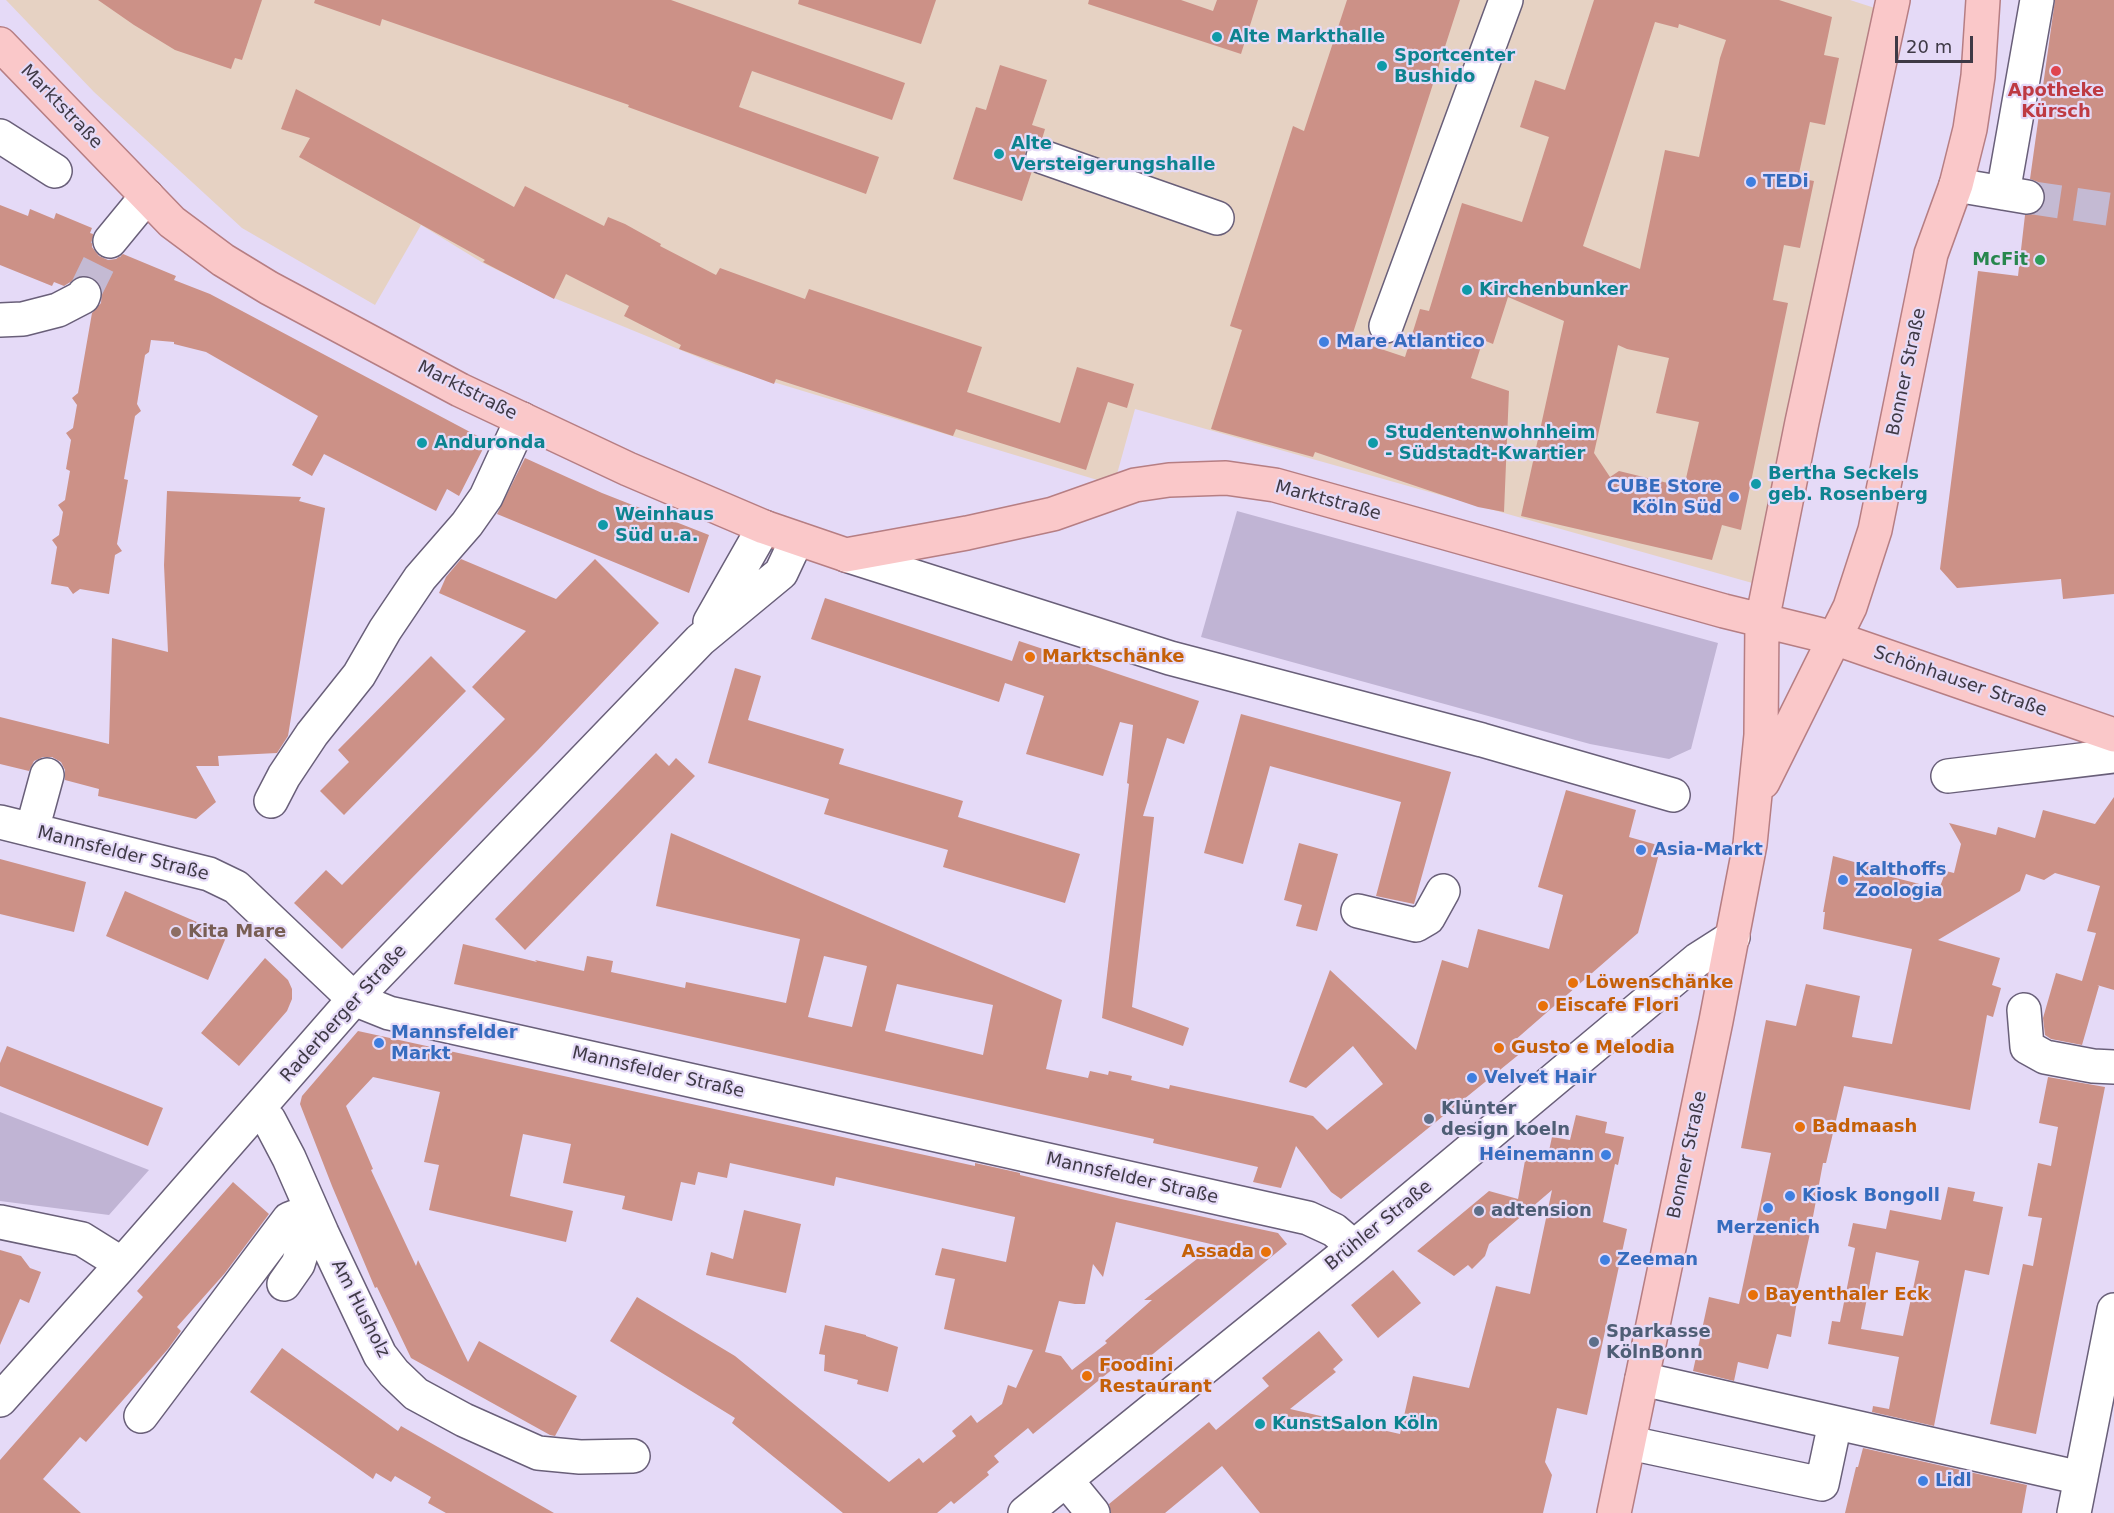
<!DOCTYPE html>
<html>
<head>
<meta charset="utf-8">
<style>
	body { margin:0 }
	#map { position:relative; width:2114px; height:1513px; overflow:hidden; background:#e5daf7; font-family:"DejaVu Sans",sans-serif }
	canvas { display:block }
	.scale { position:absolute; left:1895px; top:36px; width:78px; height:27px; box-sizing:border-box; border:3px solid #3e3945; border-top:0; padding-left:8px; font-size:18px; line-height:21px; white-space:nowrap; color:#3e3945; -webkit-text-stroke:4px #e5daf7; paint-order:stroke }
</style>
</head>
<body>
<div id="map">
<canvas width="2114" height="1513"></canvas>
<div class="scale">20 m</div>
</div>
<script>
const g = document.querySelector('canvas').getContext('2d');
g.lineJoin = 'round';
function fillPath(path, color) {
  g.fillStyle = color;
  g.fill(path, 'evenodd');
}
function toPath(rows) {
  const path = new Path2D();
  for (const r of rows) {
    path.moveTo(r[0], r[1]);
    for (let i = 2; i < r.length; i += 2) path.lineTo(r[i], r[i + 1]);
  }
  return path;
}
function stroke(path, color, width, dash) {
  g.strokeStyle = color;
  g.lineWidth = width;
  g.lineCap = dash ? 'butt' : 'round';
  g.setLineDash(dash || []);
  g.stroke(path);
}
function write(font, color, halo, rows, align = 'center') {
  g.font = font + ' "DejaVu Sans",sans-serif';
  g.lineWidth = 4.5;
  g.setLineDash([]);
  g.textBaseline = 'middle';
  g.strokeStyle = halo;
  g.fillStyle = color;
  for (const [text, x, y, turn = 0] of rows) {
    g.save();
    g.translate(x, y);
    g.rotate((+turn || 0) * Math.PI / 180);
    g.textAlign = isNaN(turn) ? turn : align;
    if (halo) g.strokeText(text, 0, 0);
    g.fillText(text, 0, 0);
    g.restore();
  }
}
fillPath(toPath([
	[6,0,1850,0,1881,10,1763,586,1135,409,1114,485,717,365,554,298,483,263,421,225,375,305,242,228,94,92]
]), '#e6d2c3');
fillPath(toPath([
	[1237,511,1718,643,1691,749,1669,759,1590,744,1201,637],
	[0,1112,149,1170,109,1215,0,1201]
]), '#c0b4d4');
fillPath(toPath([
	[98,0,262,0,242,60,235,58,231,69,175,50,134,25],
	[315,0,671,0,905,83,892,120,752,71,739,107,879,157,866,194,628,107,629,105,382,19,380,26,314,3],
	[799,0,936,0,921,44,798,4],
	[1089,0,1181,0,1213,11,1217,0,1258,0,1241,54,1088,4],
	[1347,0,1460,0,1351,339,1405,357,1420,309,1429,311,1462,203,1522,222,1549,137,1520,127,1535,80,1565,90,1594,0,1779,0,1832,17,1824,55,1839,58,1825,125,1810,122,1798,178,1814,181,1800,248,1784,245,1773,300,1788,303,1741,530,1722,525,1712,560,1521,516,1564,321,1508,297,1493,344,1483,340,1471,378,1509,391,1504,512,1478,507,1315,452,1313,457,1211,429,1242,330,1230,326,1293,126,1304,131],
	[1655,22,1678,28,1679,24,1726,40,1720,58,1699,157,1665,150,1640,269,1583,246],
	[1618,345,1627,349,1669,358,1656,413,1699,422,1684,487,1619,471,1610,477,1594,453],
	[2055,0,2114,0,2114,594,2063,599,2061,579,1957,588,1940,569,1978,271,2018,276,2025,215,2034,214,2041,209,2045,201,2044,190,2038,182,2030,179],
	[1000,65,1047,80,1032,125,1045,129,1042,139,1031,142,1025,151,1025,161,1032,171,1022,201,953,179,976,107,986,110],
	[296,89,514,207,525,186,604,226,608,217,625,224,661,244,660,246,716,275,720,268,805,299,809,289,982,347,967,392,1060,423,1077,367,1134,384,1127,408,1108,402,1086,470,956,429,953,436,776,379,774,384,679,349,681,345,624,316,629,306,566,274,554,299,483,262,485,260,299,157,310,138,281,129],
	[0,205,28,216,30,209,54,219,56,213,92,228,90,233,93,234,92,247,99,256,108,260,116,259,123,254,176,276,174,280,210,294,487,441,459,496,447,489,436,511,324,454,312,476,292,465,318,416,206,352,174,344,174,342,151,340,149,352,145,355,137,404,141,411,135,416,124,479,128,480,117,544,122,551,115,555,109,594,80,589,73,594,68,587,51,584,57,547,52,540,59,535,63,512,58,505,65,500,70,471,66,469,71,440,66,433,73,428,77,405,72,398,78,393,92,313,101,303,102,291,98,281,89,276,80,276,64,286,54,282,52,286,0,265],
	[525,458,602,493,709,535,689,593,497,514],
	[167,491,301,497,299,501,325,508,288,736,277,753,218,756,219,766,196,766,216,802,196,819,98,796,99,789,65,780,65,770,61,762,52,757,43,757,34,761,29,771,0,764,0,717,109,744,112,638,168,652,164,565],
	[461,559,556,599,595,559,659,623,538,750,342,949,294,903,326,870,342,885,505,719,472,687,526,631,439,593,446,577],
	[825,598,1012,661,1019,641,1199,701,1184,744,1167,738,1143,816,1154,817,1132,1007,1189,1028,1183,1046,1102,1018,1129,784,1127,783,1133,725,1120,722,1103,776,1026,754,1044,696,1005,683,999,702,811,639],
	[431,656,466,691,344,815,320,791,349,762,338,750],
	[735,668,761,676,748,720,844,749,839,764,963,801,958,817,1080,854,1065,903,943,867,948,850,824,814,829,799,708,763],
	[1241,714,1451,772,1414,904,1376,896,1401,802,1270,766,1243,864,1204,853],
	[656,753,669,766,676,758,695,776,525,950,495,919],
	[1566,790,1636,810,1629,837,1661,846,1638,933,1514,1041,1522,1052,1341,1199,1331,1192,1296,1146,1281,1188,1253,1182,1258,1167,1153,1143,1154,1139,454,984,463,944,537,962,535,960,584,971,587,956,613,961,611,972,685,988,686,982,786,1003,800,939,656,906,671,833,1062,1000,1046,1069,1088,1078,1090,1071,1108,1075,1109,1071,1132,1076,1131,1080,1169,1089,1170,1085,1313,1116,1327,1130,1383,1084,1353,1046,1306,1088,1289,1082,1330,970,1416,1050,1442,960,1468,968,1478,929,1549,949,1563,895,1538,887],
	[824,956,867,966,852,1027,808,1017],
	[897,984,993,1005,983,1055,885,1031],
	[2114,797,2114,990,2097,985,2099,986,2082,1045,2051,1039,2045,1035,2043,1018,2056,973,2082,981,2096,933,2087,931,2100,886,2055,873,2044,880,2026,874,2020,891,1938,940,2000,958,1992,985,2001,988,1993,1017,1987,1015,1970,1110,1844,1086,1826,1163,1823,1163,1809,1238,1795,1301,1797,1301,1791,1337,1777,1334,1768,1369,1738,1362,1734,1381,1693,1371,1709,1297,1739,1304,1771,1153,1741,1148,1766,1020,1796,1026,1806,984,1860,996,1852,1037,1892,1044,1912,949,1823,929,1825,912,1823,912,1833,856,1893,873,1892,877,1939,889,1946,871,1954,873,1961,844,1949,823,1996,835,1998,827,2035,838,2043,810,2095,824],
	[1299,843,1338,854,1317,931,1296,926,1302,905,1284,900],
	[0,859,86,882,74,932,0,914],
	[125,891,227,935,208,980,106,936],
	[265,958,288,980,292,989,292,999,287,1011,239,1066,201,1033],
	[358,1031,975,1166,975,1163,1020,1173,1020,1175,1121,1199,1278,1233,1287,1244,1131,1372,1114,1368,1033,1434,1028,1428,994,1456,999,1462,987,1472,989,1475,954,1504,951,1501,937,1513,843,1513,732,1423,735,1418,610,1341,637,1297,735,1356,889,1482,919,1458,923,1463,956,1436,952,1431,971,1415,977,1423,1002,1404,1008,1385,1016,1388,1033,1350,944,1329,955,1279,935,1275,942,1248,1006,1262,1015,1217,836,1177,834,1186,730,1163,727,1178,698,1172,695,1185,681,1182,672,1221,622,1209,625,1196,563,1183,571,1144,523,1134,510,1196,573,1211,566,1242,429,1210,439,1165,424,1162,440,1092,373,1077,346,1106,373,1169,371,1170,416,1266,418,1260,468,1362,479,1341,577,1396,555,1436,550,1435,411,1358,377,1287,375,1288,332,1186,300,1104,302,1096],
	[1116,1222,1215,1245,1144,1300,1152,1300,1105,1341,1107,1343,1072,1370,1061,1356,1045,1352,1059,1301,1075,1304,1085,1304,1093,1264,1103,1277],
	[7,1046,163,1108,148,1146,0,1086,0,1063],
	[2048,1077,2105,1087,2036,1434,1990,1424,2023,1264,2033,1266,2042,1218,2028,1216,2038,1163,2051,1166,2058,1127,2039,1123],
	[1576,1115,1607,1122,1605,1133,1624,1137,1618,1165,1615,1164,1603,1222,1627,1229,1587,1415,1557,1408,1545,1462,1552,1475,1543,1513,1260,1513,1222,1466,1165,1513,1111,1513,1109,1504,1209,1422,1216,1430,1269,1386,1262,1378,1319,1331,1343,1360,1333,1369,1336,1372,1290,1409,1400,1434,1413,1376,1469,1388,1496,1286,1530,1294,1552,1190,1489,1244,1485,1256,1472,1269,1468,1265,1454,1276,1417,1251,1489,1191,1518,1199,1526,1155,1547,1160,1552,1137,1570,1140],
	[233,1182,269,1214,225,1273,177,1327,181,1331,168,1349,86,1442,80,1437,43,1479,81,1513,0,1513,0,1460,143,1297,137,1291],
	[1948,1187,1975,1192,1973,1201,2003,1207,1989,1275,1965,1270,1934,1426,1872,1412,1873,1406,1889,1409,1899,1357,1828,1344,1832,1321,1840,1322,1855,1248,1848,1246,1853,1223,1886,1229,1890,1210,1941,1220],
	[1876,1252,1919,1261,1903,1336,1861,1329],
	[744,1210,801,1224,786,1293,706,1275,711,1252,733,1259],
	[0,1250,21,1256,30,1268,41,1272,29,1303,20,1299,0,1345],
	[1393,1270,1421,1303,1378,1338,1351,1305],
	[825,1325,866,1335,866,1336,898,1347,888,1392,857,1384,858,1380,824,1371,825,1355,819,1354],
	[282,1348,398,1431,401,1426,554,1513,446,1513,428,1503,431,1497,395,1476,391,1482,376,1473,373,1479,250,1392],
	[1863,1448,2027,1485,2022,1513,1845,1513,1856,1467,1858,1467]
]), '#cc9187');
stroke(toPath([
	[2027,197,2114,210],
	[84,294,110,241]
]), '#c4bad3', 33, [33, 16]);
const minor = toPath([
	[0,136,55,171],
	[1043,157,1217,218],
	[1956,185,2027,197],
	[2003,193,2037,0],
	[110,241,147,196],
	[0,320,23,319,58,310,83,297,84,294],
	[1386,326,1506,0],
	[846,555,1170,658,1482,740,1673,795],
	[710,622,764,527],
	[1948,776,2114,756],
	[271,801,284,776,312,734,359,675,385,630,420,578,467,524,486,497,522,419],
	[0,822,209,874,236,887,354,999,389,1013,1308,1218,1334,1230,1354,1247],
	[32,830,47,775],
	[1358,911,1416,925,1428,918,1443,891],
	[2024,1010,2027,1047,2045,1057,2093,1066,2114,1067],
	[257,1110,269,1120,289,1158,322,1233,380,1355,394,1373,416,1394,464,1420,538,1453,580,1457,633,1456],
	[0,1222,82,1239,122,1264],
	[284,1284,298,1264,305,1242,322,1233],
	[1642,1379,2081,1478],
	[0,1400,122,1264,354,999,700,640,781,573,797,539],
	[141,1416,289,1219,312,1210],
	[1630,1443,1822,1484,1835,1423],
	[1066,1480,1093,1513],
	[1025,1513,1354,1247,1697,960,1733,937],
	[2074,1513,2114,1310]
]);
const major = toPath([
	[0,44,172,222,223,260,269,288,460,390,628,469,764,527,846,555,967,533,1053,514,1135,485,1169,480,1226,478,1275,485,1724,611,1834,638,2114,735],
	[1763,782,1850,607,1875,530,1931,254,1956,185,1970,129,1978,76,1983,0],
	[1614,1513,1716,1021,1750,844,1761,735,1762,621,1802,422,1893,0]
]);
stroke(minor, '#695f79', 36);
stroke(major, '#b67e83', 36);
stroke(minor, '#fff', 33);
stroke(major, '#fac8c9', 33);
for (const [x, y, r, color] of [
	[1217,37,6,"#0f9aa8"],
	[1382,66,6,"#0f9aa8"],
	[2056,71,6,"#e0444e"],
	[999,154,6,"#0f9aa8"],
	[1751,182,6,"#3f7fe0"],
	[2040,260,6,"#2e9e5b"],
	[1467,290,6,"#0f9aa8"],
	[1324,342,6,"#3f7fe0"],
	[422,443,6,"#0f9aa8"],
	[1373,443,6,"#0f9aa8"],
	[1756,484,6,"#0f9aa8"],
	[1734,497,6,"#3f7fe0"],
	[603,525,6,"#0f9aa8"],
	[1030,657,6,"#e8710a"],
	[1641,850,6,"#3f7fe0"],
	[1843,880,6,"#3f7fe0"],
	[176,932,6,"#8d6e63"],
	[1573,983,6,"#e8710a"],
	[1543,1006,6,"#e8710a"],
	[379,1043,6,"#3f7fe0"],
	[1499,1048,6,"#e8710a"],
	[1472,1078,6,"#3f7fe0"],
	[1429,1119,6,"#5c6f8a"],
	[1800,1127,6,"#e8710a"],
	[1606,1155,6,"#3f7fe0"],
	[1790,1196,6,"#3f7fe0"],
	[1768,1208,6,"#3f7fe0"],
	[1479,1211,6,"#5c6f8a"],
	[1266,1252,6,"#e8710a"],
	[1605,1260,6,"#3f7fe0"],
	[1753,1295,6,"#e8710a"],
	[1594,1342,6,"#5c6f8a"],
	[1087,1376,6,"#e8710a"],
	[1260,1424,6,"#0f9aa8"],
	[1923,1481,6,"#3f7fe0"]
]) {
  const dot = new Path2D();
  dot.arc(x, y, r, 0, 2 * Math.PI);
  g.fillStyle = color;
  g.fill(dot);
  stroke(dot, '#e5daf7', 2);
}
write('bold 18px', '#0d838f', '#e5daf7', [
	["Alte Markthalle",1229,37],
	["Sportcenter",1394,56],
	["Bushido",1394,77],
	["Alte",1011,144],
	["Versteigerungshalle",1011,165],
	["Kirchenbunker",1479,290],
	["Studentenwohnheim",1385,433],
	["- Südstadt-Kwartier",1385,454],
	["Anduronda",434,443],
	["Bertha Seckels",1768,474],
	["geb. Rosenberg",1768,495],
	["Weinhaus",615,515],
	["Süd u.a.",615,536],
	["KunstSalon Köln",1272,1424]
], 'left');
write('bold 18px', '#be3a42', '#e5daf7', [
	["Apotheke",2056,91],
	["Kürsch",2056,112]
]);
write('18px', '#3e3945', '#e5daf7', [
	["Marktstraße",61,107,46],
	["Bonner Straße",1907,372,-78],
	["Marktstraße",467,391,27],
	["Marktstraße",1328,501,15],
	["Schönhauser Straße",1960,682,19],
	["Mannsfelder Straße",123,854,14],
	["Raderberger Straße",344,1014,-48],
	["Mannsfelder Straße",658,1073,13],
	["Bonner Straße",1688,1155,-78],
	["Mannsfelder Straße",1132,1179,13],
	["Brühler Straße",1379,1226,-39],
	["Am Husholz",360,1309,63]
]);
write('bold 18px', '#366cbe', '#e5daf7', [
	["TEDi",1763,182],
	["Mare Atlantico",1336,342],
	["CUBE Store",1722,487,"right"],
	["Köln Süd",1722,508,"right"],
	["Asia-Markt",1653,850],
	["Kalthoffs",1855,870],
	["Zoologia",1855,891],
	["Mannsfelder",391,1033],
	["Markt",391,1054],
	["Velvet Hair",1484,1078],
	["Heinemann",1594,1155,"right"],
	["Kiosk Bongoll",1802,1196],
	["Merzenich",1768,1228,"center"],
	["Zeeman",1617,1260],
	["Lidl",1935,1481]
], 'left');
write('bold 18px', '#27864d', '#e5daf7', [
	["McFit",2028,260]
], 'right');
write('bold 18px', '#c56008', '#e5daf7', [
	["Marktschänke",1042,657],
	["Löwenschänke",1585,983],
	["Eiscafe Flori",1555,1006],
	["Gusto e Melodia",1511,1048],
	["Badmaash",1812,1127],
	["Assada",1254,1252,"right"],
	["Bayenthaler Eck",1765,1295],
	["Foodini",1099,1366],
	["Restaurant",1099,1387]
], 'left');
write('bold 18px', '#785e54', '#e5daf7', [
	["Kita Mare",188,932]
], 'left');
write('bold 18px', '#4e5e75', '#e5daf7', [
	["Klünter",1441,1109],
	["design koeln",1441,1130],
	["adtension",1491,1211],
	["Sparkasse",1606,1332],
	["KölnBonn",1606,1353]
], 'left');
</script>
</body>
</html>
